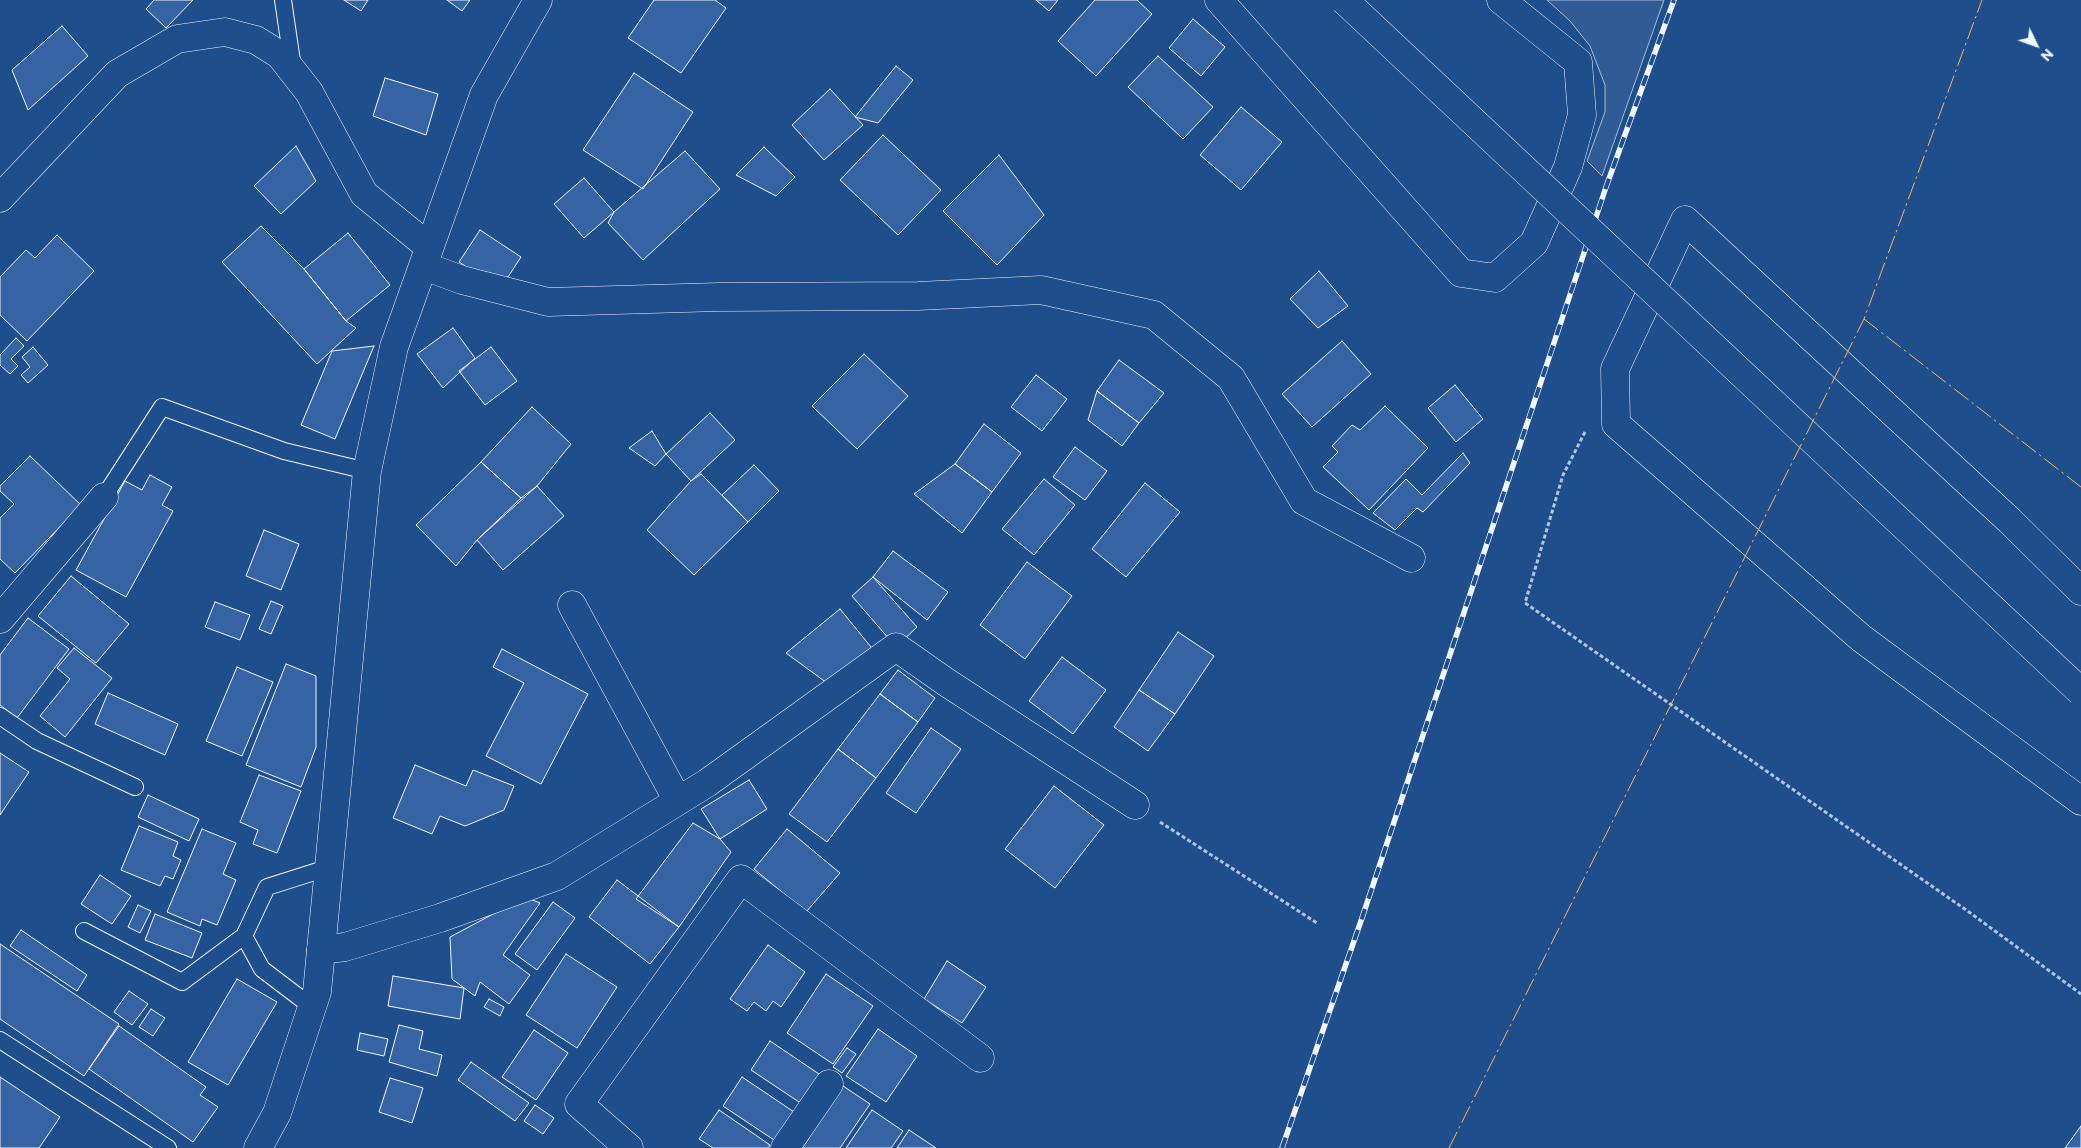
<!DOCTYPE html>
<html>
<head>
<meta charset="utf-8">
<style>
	body { margin:0 }
	#map { position:relative; width:2081px; height:1148px; overflow:hidden; background:#1f4e8c; font-family:Commissioner,sans-serif }
	canvas { display:block }
	.north { position:absolute; left:2011px; top:20px; width:50px; height:50px; -webkit-text-stroke:4px #1f4e8c; paint-order:stroke; rotate:132deg; font-size:14px; font-weight:700; line-height:20px; text-align:center; color:#f2f6ff }
	.north::after { content:''; display:block; margin:auto; width:18px; height:22px; background:#f2f6ff; clip-path:polygon(50% 0,100% 100%,50% 72%,0 100%) }
</style>
</head>
<body>
<div id="map">
<canvas width="2081" height="1148"></canvas>
<div class="north">N</div>
</div>
<script>
const g = document.querySelector('canvas').getContext('2d');
g.lineJoin = 'round';
function fillPath(path, color) {
  g.fillStyle = color;
  g.fill(path, 'evenodd');
}
function toPath(rows) {
  const path = new Path2D();
  for (const r of rows) {
    path.moveTo(r[0], r[1]);
    for (let i = 2; i < r.length; i += 2) path.lineTo(r[i], r[i + 1]);
  }
  return path;
}
function stroke(path, color, width, dash) {
  g.strokeStyle = color;
  g.lineWidth = width;
  g.lineCap = dash ? 'butt' : 'round';
  g.setLineDash(dash || []);
  g.stroke(path);
}
const green = toPath([
	[1547,0,1664,0,1602,176,1587,161,1605,112,1605,85,1590,46,1570,21,1547,0]
]);
fillPath(green, '#305b95');
stroke(green, '#a8bbd7', 1);
const building = toPath([
	[154,0,193,0,166,28,146,9,154,0],
	[344,0,368,0,361,11,344,0],
	[447,0,470,0,462,11,447,0],
	[654,0,715,0,726,8,681,73,628,38,654,0],
	[1036,0,1058,0,1049,11,1036,0],
	[1095,0,1137,0,1152,14,1096,76,1058,41,1095,0],
	[1193,19,1225,47,1201,76,1169,48,1193,19],
	[62,26,88,56,28,110,12,70,62,26],
	[1158,56,1213,107,1183,139,1128,87,1158,56],
	[896,66,913,80,878,123,855,117,896,66],
	[634,73,693,112,643,189,583,150,634,73],
	[385,78,438,94,426,135,373,116,385,78],
	[830,89,863,125,824,160,792,125,830,89],
	[1241,107,1282,142,1241,190,1200,155,1241,107],
	[883,135,941,190,898,235,840,180,883,135],
	[296,146,316,181,281,214,254,186,296,146],
	[764,147,795,177,776,196,736,175,764,147],
	[685,151,720,189,643,260,608,223,614,212,685,151],
	[999,155,1044,215,997,265,943,211,999,155],
	[584,178,614,212,584,238,554,204,584,178],
	[261,226,304,269,346,321,356,328,317,364,222,262,261,226],
	[480,230,521,257,500,289,459,262,480,230],
	[348,233,390,285,346,321,304,269,348,233],
	[57,235,94,271,27,341,0,315,0,277,26,250,35,258,57,235],
	[1319,271,1348,306,1318,328,1290,299,1319,271],
	[453,328,475,358,443,388,417,354,453,328],
	[16,338,24,346,11,359,18,366,10,374,0,365,0,355,16,338],
	[1342,341,1371,374,1312,427,1282,394,1342,341],
	[374,346,335,439,301,425,332,351,374,346],
	[33,347,48,365,28,383,21,375,30,367,22,357,33,347],
	[491,347,517,381,485,405,459,371,491,347],
	[864,354,908,396,857,449,812,406,864,354],
	[1119,360,1164,393,1139,423,1097,391,1119,360],
	[1036,375,1067,399,1042,431,1011,407,1036,375],
	[1455,385,1483,419,1456,442,1428,408,1455,385],
	[1097,391,1139,423,1122,446,1088,420,1097,391],
	[1385,406,1428,448,1369,510,1323,467,1338,452,1332,446,1352,425,1360,430,1385,406],
	[532,407,571,444,537,486,521,498,481,462,532,407],
	[710,413,735,440,691,481,666,454,710,413],
	[984,424,1021,453,992,492,955,464,984,424],
	[652,431,666,454,655,466,629,448,652,431],
	[1075,447,1107,471,1085,500,1053,477,1075,447],
	[1463,453,1470,463,1423,512,1417,508,1395,530,1373,513,1406,479,1422,495,1463,453],
	[30,456,81,505,15,573,0,559,0,518,14,504,0,491,0,486,30,456],
	[481,462,521,498,477,540,456,566,416,525,481,462],
	[955,464,992,492,962,533,914,494,955,464],
	[754,465,779,491,748,522,722,495,754,465],
	[701,474,748,522,694,575,647,530,691,481,701,474],
	[150,475,172,487,162,505,173,511,126,597,76,570,125,481,142,490,150,475],
	[1044,479,1075,505,1034,555,1002,529,1044,479],
	[1145,483,1180,512,1126,577,1092,549,1145,483],
	[537,486,564,516,503,570,477,540,537,486],
	[264,530,299,544,281,590,246,576,264,530],
	[893,551,948,592,927,620,873,577,893,551],
	[1027,562,1072,596,1025,659,980,625,1027,562],
	[71,576,129,624,96,663,38,616,71,576],
	[873,577,917,627,896,647,852,596,873,577],
	[271,601,283,606,271,634,259,629,271,601],
	[215,602,250,615,240,640,205,627,215,602],
	[840,609,880,658,827,683,786,653,840,609],
	[28,618,69,649,17,718,0,705,0,655,28,618],
	[1178,632,1214,656,1175,714,1139,690,1178,632],
	[74,648,112,678,65,737,40,716,70,679,57,668,74,648],
	[502,649,588,694,541,784,486,756,524,683,493,667,502,649],
	[1062,657,1106,690,1073,734,1029,701,1062,657],
	[286,664,316,676,316,747,301,787,246,765,286,664],
	[237,667,273,682,242,756,206,741,237,667],
	[898,670,935,698,918,722,880,694,898,670],
	[1139,690,1175,714,1148,751,1114,727,1139,690],
	[108,693,178,724,165,755,95,724,108,693],
	[880,694,918,722,876,778,838,749,880,694],
	[931,728,961,749,916,813,886,793,931,728],
	[838,749,876,778,827,842,789,814,838,749],
	[0,753,29,772,0,815,0,753],
	[415,765,466,786,473,770,514,786,504,810,465,826,440,816,432,834,393,818,415,765],
	[259,775,301,791,277,853,253,844,258,830,240,822,259,775],
	[749,780,767,809,720,839,701,809,749,780],
	[1054,786,1104,825,1055,888,1005,849,1054,786],
	[148,795,199,819,189,841,138,817,148,795],
	[693,823,720,839,731,852,679,927,636,899,693,823],
	[139,826,178,842,173,856,181,860,173,879,165,876,160,886,121,870,139,826],
	[202,829,236,843,223,874,236,880,217,925,202,919,200,926,167,912,202,829],
	[787,829,840,873,806,912,754,869,787,829],
	[100,875,131,896,112,924,81,904,100,875],
	[617,880,679,927,650,964,589,917,617,880],
	[525,897,540,903,503,955,530,975,509,1004,480,982,475,996,452,979,450,937,525,897],
	[553,902,575,918,537,970,515,954,553,902],
	[138,905,151,911,140,933,128,927,138,905],
	[155,914,202,933,192,958,145,940,155,914],
	[21,930,87,975,77,991,10,946,21,930],
	[0,944,119,1024,84,1076,0,1019,0,944],
	[768,945,805,972,781,1007,773,1001,766,1011,754,1002,747,1011,730,999,768,945],
	[566,954,617,987,577,1048,526,1015,566,954],
	[947,961,986,987,962,1023,924,999,947,961],
	[826,974,873,1006,833,1064,787,1033,826,974],
	[393,976,464,988,460,1019,388,1006,393,976],
	[237,979,277,1002,228,1085,188,1062,237,979],
	[129,991,148,1004,132,1025,114,1012,129,991],
	[489,999,504,1007,500,1016,484,1007,489,999],
	[151,1009,165,1018,153,1036,139,1027,151,1009],
	[399,1025,423,1031,419,1049,442,1055,437,1076,389,1062,399,1025],
	[119,1026,206,1087,200,1095,218,1107,193,1142,89,1069,119,1026],
	[878,1029,917,1056,886,1102,846,1076,878,1029],
	[534,1030,568,1053,536,1100,502,1077,534,1030],
	[360,1033,388,1039,384,1056,357,1050,360,1033],
	[770,1041,822,1076,802,1104,751,1070,770,1041],
	[847,1048,856,1054,842,1073,833,1067,847,1048],
	[471,1062,529,1103,515,1121,458,1080,471,1062],
	[0,1077,60,1117,39,1148,0,1148,0,1077],
	[742,1077,794,1112,774,1140,723,1106,742,1077],
	[390,1078,423,1088,412,1123,379,1112,390,1078],
	[843,1086,870,1104,840,1148,802,1148,809,1138,802,1133,832,1102,843,1086],
	[535,1105,554,1118,543,1134,524,1121,535,1105],
	[719,1110,770,1145,768,1148,713,1148,699,1139,719,1110],
	[872,1110,903,1131,891,1148,846,1148,872,1110],
	[2081,1126,2081,1148,2065,1148,2081,1126],
	[909,1130,936,1148,897,1148,909,1130]
]);
fillPath(building, '#3563a3');
stroke(building, '#f2f6ff', 1);
const lane = toPath([
	[283,0,293,68],
	[104,497,162,407,284,451,367,471],
	[0,716,37,741,135,787],
	[84,931,182,982,244,936],
	[312,1007,262,969,244,936,267,887,330,867],
	[0,1040,168,1148]
]);
const street = toPath([
	[0,198,117,74,177,39,225,32,256,40,280,55,309,92,364,194,429,247],
	[424,266,462,280,548,302,719,297,918,296,1041,290,1154,315,1231,378,1304,501,1411,558],
	[572,605,678,801],
	[0,619,104,497],
	[321,950,345,947,440,918,557,876,707,783,896,647,946,682,1135,805],
	[629,1148,579,1104,741,879,980,1058],
	[785,1148,829,1084]
]);
const secondary = toPath([
	[1219,0,1461,273,1495,278,1534,243,1568,167,1582,115,1578,62,1501,0],
	[2081,591,2009,520,1685,220,1615,369,1616,424,1861,638,2081,801],
	[258,1148,277,1113,317,992,367,471,394,347,484,95,538,0]
]);
stroke(lane, '#f2f6ff', 18);
stroke(street, '#f2f6ff', 29);
stroke(secondary, '#f2f6ff', 29);
stroke(toPath([
	[1585,432,1563,475,1525,603,1969,912,2081,994],
	[1160,822,1317,923]
]), '#b3c4dc', 3, [4, 2.5]);
stroke(lane, '#1f4e8c', 16);
stroke(street, '#1f4e8c', 28);
stroke(secondary, '#1f4e8c', 28);
const rail = toPath([
	[1282,1148,1362,918,1606,187,1674,0]
]);
stroke(rail, '#f2f6ff', 5.5);
stroke(rail, '#1f4e8c', 4, [11]);
const secondaryBridge = toPath([
	[1344,0,2081,692]
]);
stroke(secondaryBridge, '#f2f6ff', 29, []);
stroke(secondaryBridge, '#1f4e8c', 28);
stroke(toPath([
	[1864,319,2081,487],
	[1449,1148,1864,319,1982,0]
]), '#ffb74d', 1, [18, 4, 2.5, 4]);
</script>
</body>
</html>
